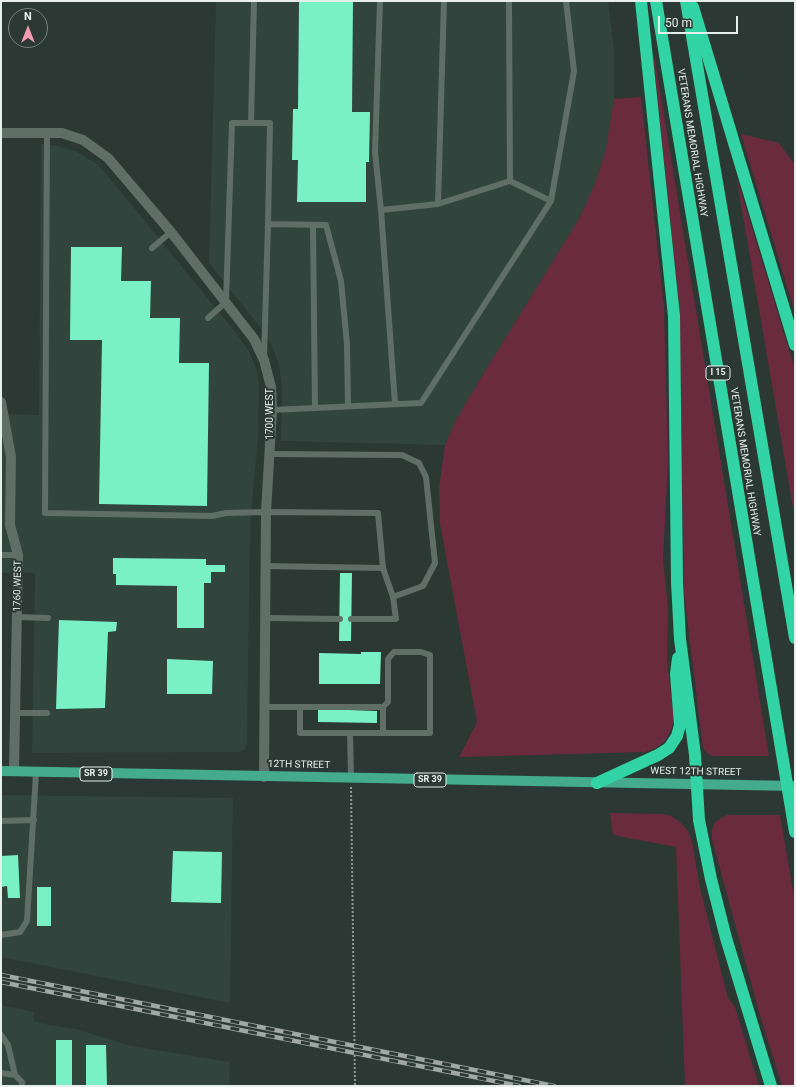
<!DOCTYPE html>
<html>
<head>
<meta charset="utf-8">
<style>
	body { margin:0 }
	#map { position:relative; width:796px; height:1087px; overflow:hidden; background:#2b3833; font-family:Roboto,sans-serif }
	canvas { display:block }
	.frame { position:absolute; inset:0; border:2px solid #e7efec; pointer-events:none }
	.north { position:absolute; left:8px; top:8px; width:40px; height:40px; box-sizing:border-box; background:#2b3833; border:1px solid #76817d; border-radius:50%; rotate:0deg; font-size:11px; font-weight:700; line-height:16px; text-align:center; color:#e7efec }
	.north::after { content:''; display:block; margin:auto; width:14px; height:18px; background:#f29aaf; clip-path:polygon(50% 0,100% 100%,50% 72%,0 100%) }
	.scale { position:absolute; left:658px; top:16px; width:80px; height:18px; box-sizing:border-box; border:2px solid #e7efec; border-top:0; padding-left:5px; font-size:12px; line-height:14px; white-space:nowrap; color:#e7efec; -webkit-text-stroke:3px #2b3833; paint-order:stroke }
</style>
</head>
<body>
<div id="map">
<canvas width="796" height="1087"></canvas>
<div class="frame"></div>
<div class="north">N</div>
<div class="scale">50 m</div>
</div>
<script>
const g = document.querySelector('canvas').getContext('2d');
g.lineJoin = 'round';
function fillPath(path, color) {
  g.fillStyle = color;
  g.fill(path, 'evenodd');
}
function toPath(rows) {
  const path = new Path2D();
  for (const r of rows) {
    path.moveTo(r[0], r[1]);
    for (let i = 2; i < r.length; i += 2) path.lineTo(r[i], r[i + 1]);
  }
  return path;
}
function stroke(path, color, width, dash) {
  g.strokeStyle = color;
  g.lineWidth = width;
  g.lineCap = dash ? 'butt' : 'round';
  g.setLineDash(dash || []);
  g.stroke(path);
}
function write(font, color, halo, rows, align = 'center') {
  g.font = font + ' Roboto,sans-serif';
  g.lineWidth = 4;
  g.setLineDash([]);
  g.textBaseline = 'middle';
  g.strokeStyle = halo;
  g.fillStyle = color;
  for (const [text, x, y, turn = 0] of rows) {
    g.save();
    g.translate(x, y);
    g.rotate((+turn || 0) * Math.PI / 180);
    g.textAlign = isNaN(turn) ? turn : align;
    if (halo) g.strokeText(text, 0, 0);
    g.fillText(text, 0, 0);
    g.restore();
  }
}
fillPath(toPath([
	[216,1,608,1,614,48,614,99,606,149,595,184,579,219,482,376,456,420,445,445,281,441,282,388,279,365,272,346,263,331,209,263],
	[41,144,59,146,77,152,97,164,113,182,236,333,249,351,257,371,259,390,258,435,250,528,247,744,245,749,239,752,32,753,35,573,1,573,1,414,39,415],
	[1,795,233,798,230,1003,1,957],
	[1,1005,34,1012,34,1021,49,1025,76,1029,131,1046,230,1062,229,1086,1,1086]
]), '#31443d');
fillPath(toPath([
	[653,53,655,60,769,756,712,756,708,754,703,748,684,593,679,303],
	[641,97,664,307,668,464,663,558,668,609,667,661,674,719,671,730,665,741,656,748,645,752,459,757,477,722,440,524,439,488,445,445,456,420,482,376,579,219,595,184,606,149,614,99],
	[741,134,779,143,795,165,795,313],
	[737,179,795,370,795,519,737,181],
	[610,813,662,814,671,816,680,822,688,831,692,842,700,888,728,998,735,1007,759,1086,685,1086,676,847,613,835],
	[727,815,780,815,795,902,795,1086,782,1086,759,1012,712,839,712,830,715,822]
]), '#6b2b3e');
fillPath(toPath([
	[299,1,353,1,352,112,370,112,369,162,366,162,366,202,297,202,298,160,292,160,293,109,298,109],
	[71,247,122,247,121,281,151,281,150,318,180,318,179,363,209,363,207,506,99,504,102,340,70,340],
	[113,558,206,559,206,565,225,565,225,572,211,572,211,583,204,583,204,628,177,628,177,586,116,585,116,574,113,574],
	[340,573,352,573,351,641,339,641],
	[59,620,117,622,116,631,108,632,105,708,56,709],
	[361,652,381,652,380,684,319,684,319,653,361,654],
	[167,659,213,661,212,694,167,694],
	[318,709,377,711,377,723,318,722],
	[173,851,222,852,221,903,171,902],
	[18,855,20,898,8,898,7,886,1,887,1,856],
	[37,887,51,887,51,926,37,926],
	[56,1040,72,1040,72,1086,56,1086],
	[86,1045,106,1045,107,1086,86,1086]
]), '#7af0c7');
stroke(toPath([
	[351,787,355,1086]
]), '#929c98', 2, [2, 2]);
stroke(toPath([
	[380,1,375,152,381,210],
	[509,1,510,181,551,201],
	[251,123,254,1],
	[47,133,45,513,212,516,226,513,266,512,378,513,383,568,393,597,396,619,351,619],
	[438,204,510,181],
	[313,225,315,408],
	[152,248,171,232],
	[208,318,226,302,232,123,270,123,268,224],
	[264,357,268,224,326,225,341,281,347,344,348,406],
	[395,404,381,210,438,204,444,1],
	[272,410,421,403,551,201,574,71,566,1],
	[269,454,402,455,419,463,426,477,435,563,423,586,393,597],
	[1,555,18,555],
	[265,566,383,568],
	[17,617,48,618],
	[265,618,340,619],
	[264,707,383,707,383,733],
	[300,707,300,733,430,733,430,655,421,652,394,652,388,659,388,702,383,707],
	[15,713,47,713],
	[350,733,351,778],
	[1,821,34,820],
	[1,935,20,932,27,921,36,773],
	[1,1035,8,1045,15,1075],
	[1,1073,15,1075,22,1082,22,1086]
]), '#606e68', 6);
stroke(toPath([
	[1,133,62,133,83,140,108,158,171,232,254,339,264,360,271,387,272,410,266,512,264,777],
	[1,402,11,457,10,525,18,555,14,771]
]), '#606e68', 10);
stroke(toPath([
	[1,771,795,786]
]), '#44ab8c', 10);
stroke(toPath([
	[641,1,674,316,677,582,680,639,695,755,699,820,711,879,726,938,771,1086],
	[656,1,795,832],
	[686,1,795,638],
	[693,7,795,345],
	[597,783,658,755,669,748,677,736,680,725,676,674,678,658]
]), '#32d3a4', 12);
const rail = toPath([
	[1,975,554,1086],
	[1,982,519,1086]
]);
stroke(rail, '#9fa8a5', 4.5);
stroke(rail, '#2b3833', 3, [9]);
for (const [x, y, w] of [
	[718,373,24],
	[96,774,32],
	[430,780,32]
]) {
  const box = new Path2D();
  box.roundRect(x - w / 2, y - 7, w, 14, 3);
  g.fillStyle = '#2b3833';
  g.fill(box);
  stroke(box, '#e7efec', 1);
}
write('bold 9px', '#e7efec', null, [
	["I 15",718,373],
	["SR 39",96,774],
	["SR 39",430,780]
]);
write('10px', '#e7efec', '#2b3833', [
	["VETERANS MEMORIAL HIGHWAY",692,143,81],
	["1700 WEST",270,414,-90],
	["VETERANS MEMORIAL HIGHWAY",745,462,81],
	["1760 WEST",18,586,-89],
	["12TH STREET",299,765,1],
	["WEST 12TH STREET",696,772,1]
]);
</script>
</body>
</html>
